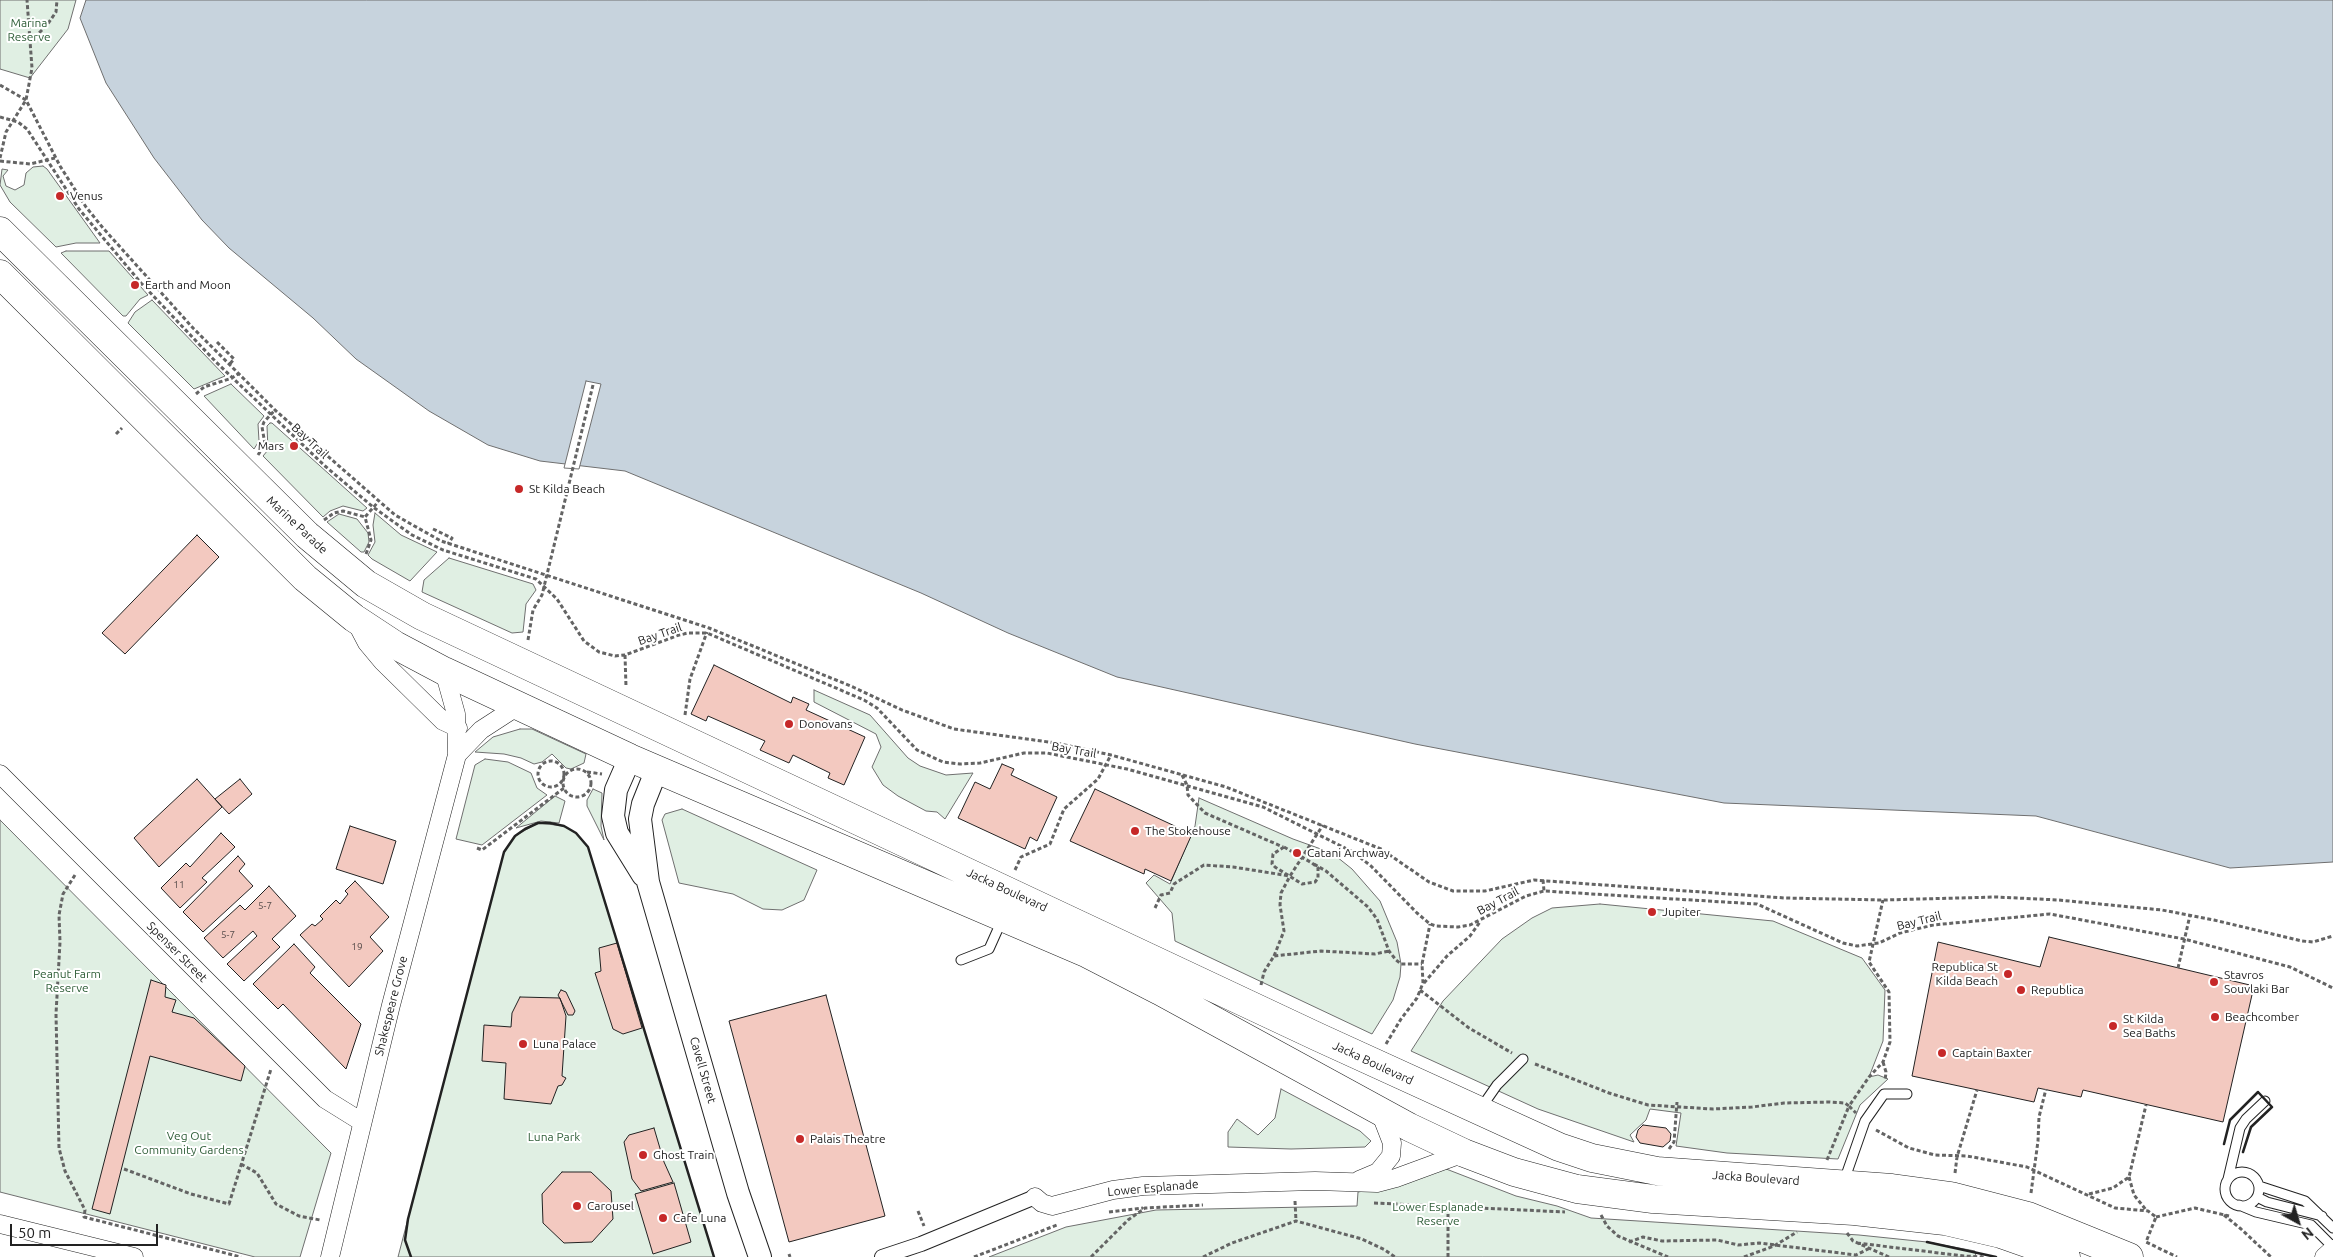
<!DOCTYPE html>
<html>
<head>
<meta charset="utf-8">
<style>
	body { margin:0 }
	#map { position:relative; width:2333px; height:1257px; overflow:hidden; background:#fff; font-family:Ubuntu,sans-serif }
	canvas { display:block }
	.north { position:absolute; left:2273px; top:1197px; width:50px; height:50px; -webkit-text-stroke:4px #fff; paint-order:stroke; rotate:141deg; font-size:14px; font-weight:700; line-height:20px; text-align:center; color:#222 }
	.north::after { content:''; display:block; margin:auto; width:18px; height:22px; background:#222; clip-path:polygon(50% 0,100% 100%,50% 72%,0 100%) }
	.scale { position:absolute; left:10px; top:1224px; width:148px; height:22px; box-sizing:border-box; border:2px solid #222; border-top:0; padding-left:6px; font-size:15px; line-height:18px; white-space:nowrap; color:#222; -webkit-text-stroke:4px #fff; paint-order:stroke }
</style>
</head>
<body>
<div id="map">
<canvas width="2333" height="1257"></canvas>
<div class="north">N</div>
<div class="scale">50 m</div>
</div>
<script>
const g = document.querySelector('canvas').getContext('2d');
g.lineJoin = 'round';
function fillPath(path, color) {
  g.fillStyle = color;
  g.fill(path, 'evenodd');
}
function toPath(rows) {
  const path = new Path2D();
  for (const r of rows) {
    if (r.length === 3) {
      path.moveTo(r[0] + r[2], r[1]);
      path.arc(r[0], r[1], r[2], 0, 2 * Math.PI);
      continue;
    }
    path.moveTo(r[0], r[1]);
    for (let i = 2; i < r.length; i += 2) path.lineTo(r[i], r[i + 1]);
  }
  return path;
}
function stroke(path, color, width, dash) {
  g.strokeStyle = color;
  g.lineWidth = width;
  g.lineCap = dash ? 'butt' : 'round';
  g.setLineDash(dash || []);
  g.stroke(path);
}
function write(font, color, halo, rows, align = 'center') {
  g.font = font + ' Ubuntu,sans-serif';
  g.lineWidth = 4;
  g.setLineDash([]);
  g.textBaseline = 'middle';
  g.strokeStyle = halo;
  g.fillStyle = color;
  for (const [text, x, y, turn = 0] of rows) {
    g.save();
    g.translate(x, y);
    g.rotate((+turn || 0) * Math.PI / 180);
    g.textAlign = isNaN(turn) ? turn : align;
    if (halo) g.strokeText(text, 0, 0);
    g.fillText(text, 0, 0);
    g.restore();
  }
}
const green = toPath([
	[0,0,76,0,68,29,30,78,0,69,0,0],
	[43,166,47,169,100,243,76,243,56,247,10,202,0,185,2,169,8,170,3,176,6,186,15,190,24,185,26,173,33,167,43,166],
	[66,251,109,251,148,295,140,299,126,316,123,316,61,253,66,251],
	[152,300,225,376,194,389,128,323,135,312,152,300],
	[231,384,264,416,258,424,259,441,254,449,204,396,231,384],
	[270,423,272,423,367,508,363,511,343,506,330,511,323,517,263,456,268,450,267,426,270,423],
	[375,513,401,535,437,552,410,581,372,559,368,555,375,542,373,525,375,513],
	[339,514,357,519,368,533,369,542,364,552,361,552,327,522,339,514],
	[449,558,533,584,536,590,526,604,523,632,512,633,422,592,424,580,449,558],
	[814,690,870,715,908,758,920,766,946,775,973,773,945,819,937,812,926,811,898,796,883,785,872,767,881,747,876,734,814,702,814,690],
	[520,729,532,729,586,754,584,763,571,769,566,768,552,754,542,762,534,764,521,758,504,754,475,752,493,737,520,729],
	[485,759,508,762,531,773,537,788,547,795,482,845,456,839,475,765,485,759],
	[593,789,602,793,601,826,604,840,587,806,587,800,593,789],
	[555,796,565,801,559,823,541,821,516,828,555,796],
	[1199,798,1293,839,1332,853,1352,869,1380,901,1397,942,1401,964,1400,977,1393,1000,1372,1034,1175,941,1172,913,1146,883,1154,875,1170,884,1195,826,1199,798],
	[682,809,817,870,804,900,782,910,763,909,733,894,679,883,662,820,665,814,682,809],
	[0,820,331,1153,300,1257,255,1257,0,1192,0,820],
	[538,823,564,826,576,833,588,847,714,1257,398,1257,504,852,515,836,538,823],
	[1600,904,1773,921,1862,958,1885,990,1883,1041,1869,1077,1878,1075,1888,1079,1860,1105,1838,1159,1727,1153,1676,1146,1681,1113,1650,1109,1646,1120,1630,1135,1634,1142,1538,1109,1411,1051,1443,1001,1502,939,1532,918,1552,908,1600,904],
	[1281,1089,1360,1131,1371,1141,1365,1147,1291,1149,1228,1147,1228,1132,1237,1119,1258,1135,1275,1118,1281,1089],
	[1441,1167,1516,1196,1557,1206,1591,1218,1859,1235,1927,1242,1975,1251,1976,1257,989,1257,1066,1227,1156,1210,1357,1206,1358,1192,1380,1188,1441,1167]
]);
fillPath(green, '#e0efe3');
stroke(green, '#6f6f6f', 1);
const water = toPath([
	[86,0,2333,0,2333,862,2230,868,2036,816,1724,803,1415,744,1117,677,1008,633,921,593,625,471,540,461,488,445,429,411,356,359,313,318,229,248,202,220,154,158,106,83,80,18,86,0]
]);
fillPath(water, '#c7d3dd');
stroke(water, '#6f6f6f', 1);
const pier = toPath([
	[586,381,601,384,579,469,564,468,586,381]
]);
fillPath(pier, '#fff');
stroke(pier, '#6f6f6f', 1);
const building = toPath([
	[197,535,219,557,125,654,102,633,197,535],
	[714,665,791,703,793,697,809,704,806,710,865,737,844,785,828,778,830,773,793,755,789,763,760,750,765,741,708,716,706,721,691,714,714,665],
	[1002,764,1014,769,1011,775,1057,797,1037,841,1030,837,1025,849,958,818,975,782,990,789,1002,764],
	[197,779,222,807,159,867,134,838,197,779],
	[240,779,252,794,229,814,215,799,240,779],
	[1095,789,1192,834,1171,881,1145,869,1144,874,1070,841,1095,789],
	[350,826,396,841,383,884,336,869,350,826],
	[221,833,235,847,202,878,207,882,180,908,161,888,186,863,190,867,221,833],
	[238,856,245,864,239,871,253,886,203,932,183,912,238,856],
	[355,881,389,917,370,937,383,951,349,987,300,935,312,924,315,926,323,919,320,916,336,900,340,904,348,894,345,891,355,881],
	[269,886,296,916,272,939,280,947,244,981,227,964,257,936,253,931,223,958,204,938,240,905,245,910,269,886],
	[2049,937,2254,986,2223,1122,2083,1090,2081,1097,2038,1088,2034,1102,1912,1076,1938,942,2040,967,2049,937],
	[617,943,642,1028,623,1034,613,1029,595,973,601,971,599,948,617,943],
	[294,944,315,967,310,973,361,1024,346,1069,283,1004,278,1009,253,984,294,944],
	[151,980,166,985,165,997,176,1000,172,1012,194,1018,245,1066,241,1081,150,1056,110,1214,92,1209,151,980],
	[561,990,566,992,575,1011,573,1015,568,1015,558,995,561,990],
	[826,995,885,1216,789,1242,729,1021,826,995],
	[520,997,560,998,566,1016,562,1076,566,1078,562,1085,558,1086,551,1104,504,1099,506,1063,482,1061,484,1025,511,1027,512,1013,520,997],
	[1643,1125,1666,1128,1671,1134,1670,1141,1663,1147,1640,1143,1636,1137,1638,1130,1643,1125],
	[654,1128,664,1162,673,1182,641,1191,632,1179,624,1142,629,1135,654,1128],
	[562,1172,591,1172,611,1191,613,1219,592,1242,564,1243,543,1223,542,1194,562,1172],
	[674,1183,691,1242,653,1254,635,1194,674,1183]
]);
fillPath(building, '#f3c9c0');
stroke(building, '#222', 1);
const service = toPath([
	[961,960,989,949,1002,920],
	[1481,1108,1497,1085,1523,1059],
	[2242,1189,17],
	[2228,1179,2240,1128,2246,1119,2265,1101],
	[1844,1181,1865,1121,1884,1094,1907,1094],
	[2259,1186,2305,1201,2333,1228],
	[2257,1197,2267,1202,2322,1216],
	[2239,1205,2256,1212,2311,1225,2333,1247]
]);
const pedestrian = toPath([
	[882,1257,921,1244,1035,1197]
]);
const minor = toPath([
	[356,622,367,643,382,661,443,721,458,728],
	[457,755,481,730,518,706],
	[0,774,325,1099,362,1122],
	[1359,1180,1378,1172,1391,1156,1392,1143,1380,1112],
	[1035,1197,1042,1203,1052,1206,1113,1190,1143,1186,1315,1181,1377,1183,1396,1178,1464,1153],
	[0,1224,134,1257],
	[330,1257,391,1005,457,755,456,714,444,671],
	[2324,1257,2333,1249]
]);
const tertiary = toPath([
	[630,758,616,790,613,816,617,833,643,875],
	[657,769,643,804,640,819,648,882,738,1193,760,1257]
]);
const primary = toPath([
	[0,231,307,535,366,584,422,616,1318,1037,1559,1147,1592,1158,1657,1171,1892,1188,1951,1196,2028,1216,2129,1257],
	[0,274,305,578,354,618,395,645,444,671,630,758,1088,954,1160,991,1409,1127,1464,1153,1514,1172,1577,1189,1653,1199,1854,1211,1945,1221,2001,1234,2066,1257]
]);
stroke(service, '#222', 11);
stroke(pedestrian, '#222', 16);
stroke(minor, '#222', 19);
stroke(tertiary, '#222', 24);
stroke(primary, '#222', 29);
stroke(toPath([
	[30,42,47,25,56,12,57,0],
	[0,85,26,100,60,166,86,207,103,228,193,328,275,410,395,515,441,541,709,628,853,687,902,710,954,729,1056,743,1111,755,1226,787,1381,849,1429,882,1453,891,1485,891,1534,880,1785,898,1883,900,1996,897,2059,900,2162,910,2214,920,2302,941,2313,942,2333,936],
	[0,117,18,122,27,129,79,209,141,283,216,362,325,466,373,507,412,535,443,550,536,579,557,599,584,641,599,652,615,656,625,655,679,635,688,633,707,633,864,700,877,708,917,750,943,762,960,764,980,763,1024,753,1047,753,1127,769,1263,807,1353,852,1371,866,1417,913,1430,924,1436,926,1458,927,1470,925,1526,896,1544,891,1757,904,1843,943,1857,946,1879,943,1900,933,1933,925,2050,914,2184,939,2290,967,2333,988],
	[0,158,6,132,26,100,32,68,27,0],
	[0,161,30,164,55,158],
	[217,342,234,359,229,365],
	[196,394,204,387,232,378,238,374],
	[116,434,122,428],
	[258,455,265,444,262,427,264,422,275,410],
	[324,520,334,513,343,511,365,517],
	[433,529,452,538,448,544],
	[366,554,371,540,365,517,378,502],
	[528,640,533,610,542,595,593,385],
	[625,655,626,687],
	[685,715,690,679,707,632],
	[551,774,13],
	[577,783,14],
	[587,772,602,774],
	[1182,775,1187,785,1188,795,1205,813,1283,847],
	[1284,847,1273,854,1272,864,1275,867,1302,884,1315,882,1318,878,1318,868,1312,863,1326,871,1368,907,1377,919,1389,951,1396,960,1401,964,1422,964],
	[477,848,482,850,564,788],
	[1015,870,1021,857,1050,844,1064,809,1098,779,1111,755],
	[75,875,63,894,59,915,60,942,56,1014,59,1148,65,1171,85,1210,84,1217,241,1257],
	[1543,880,1544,891],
	[1155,908,1161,895,1170,893,1174,884,1204,865,1233,867,1290,876,1323,825],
	[1274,956,1284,931,1280,905,1281,893,1290,876],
	[2178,968,2190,915],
	[1424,983,1447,956,1470,936,1480,922],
	[1261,985,1264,972,1274,956,1321,951,1375,954,1389,951],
	[1420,990,1469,1028,1512,1053],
	[1386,1044,1401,1019,1417,998,1423,983,1422,964,1430,924],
	[1883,1062,1886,1072,1885,1081],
	[1535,1064,1609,1093,1648,1105,1713,1109,1752,1107,1784,1103,1830,1102,1845,1103,1849,1106,1869,1077,1883,1062,1890,1042,1889,992,1869,962,1883,900],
	[1876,1130,1909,1148,1935,1155,1967,1156,2027,1167,2115,1208,2148,1211,2156,1217,2146,1242,2177,1257],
	[1669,1149,1674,1142,1677,1102],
	[1827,1160,1849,1106,1856,1113],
	[241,1164,257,1173,276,1204,299,1216,320,1220],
	[124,1169,191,1194,229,1204,271,1069],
	[1955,1173,1957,1157,1977,1090],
	[2129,1177,2134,1195,2147,1211],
	[2031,1193,2038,1141,2039,1117,2046,1089],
	[2089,1194,2113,1188,2129,1177,2146,1105],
	[1295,1201,1296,1221],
	[1374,1203,1565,1212],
	[918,1211,924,1226],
	[1109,1212,1143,1208],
	[1601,1215,1607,1226,1618,1236,1668,1257],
	[2224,1215,2241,1229,2271,1257],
	[2156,1217,2195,1208,2229,1216],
	[1847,1233,1853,1241,1889,1257],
	[1629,1242,1643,1237,1662,1241,1717,1240,1738,1245,1759,1243,1856,1255,1870,1248],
	[1857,1243,1964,1256,1982,1257,1983,1253],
	[789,1254,790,1257],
	[974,1257,1057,1225],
	[1091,1257,1128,1220,1145,1208,1203,1205],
	[1203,1257,1232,1243,1296,1221,1362,1239,1385,1250,1395,1257],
	[1448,1257,1448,1207],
	[1744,1257,1774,1246,1797,1232]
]), '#646464', 3, [4, 2.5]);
stroke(service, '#fff', 9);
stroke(pedestrian, '#fff', 14);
stroke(minor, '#fff', 18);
stroke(tertiary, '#fff', 22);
stroke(primary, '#fff', 28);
stroke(toPath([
	[1284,847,1312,863]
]), '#646464', 3, [4, 2.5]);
stroke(toPath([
	[2224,1144,2230,1120,2258,1092,2272,1107,2251,1127,2243,1152],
	[1927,1242,1996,1257],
	[411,1257,405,1240,408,1219,504,852,515,836,525,829,538,823,550,823,564,826,576,833,588,847,714,1257]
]), '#222', 2.5);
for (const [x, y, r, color] of [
	[60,196,5,"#c62828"],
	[135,285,5,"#c62828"],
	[294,446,5,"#c62828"],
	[519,489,5,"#c62828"],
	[789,724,5,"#c62828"],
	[1135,831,5,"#c62828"],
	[1297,853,5,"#c62828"],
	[1652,912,5,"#c62828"],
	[2008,974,5,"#c62828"],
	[2214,982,5,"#c62828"],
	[2021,990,5,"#c62828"],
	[2215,1017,5,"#c62828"],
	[2113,1026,5,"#c62828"],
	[523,1044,5,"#c62828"],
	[1942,1053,5,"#c62828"],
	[800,1139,5,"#c62828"],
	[643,1155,5,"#c62828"],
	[577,1206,5,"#c62828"],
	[663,1218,5,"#c62828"]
]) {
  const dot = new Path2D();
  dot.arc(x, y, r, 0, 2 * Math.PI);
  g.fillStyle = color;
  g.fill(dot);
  stroke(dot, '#fff', 2);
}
write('10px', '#564c4a', null, [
	["11",179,885],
	["5-7",265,906],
	["5-7",228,935],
	["19",357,947]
]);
write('12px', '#2f5e38', '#fff', [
	["Marina",29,23],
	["Reserve",29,37],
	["Peanut Farm",67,974],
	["Reserve",67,988],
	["Veg Out",189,1136],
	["Community Gardens",189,1150],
	["Luna Park",554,1137],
	["Lower Esplanade",1438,1207],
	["Reserve",1438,1221]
]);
write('12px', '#222', '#fff', [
	["Venus",70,196],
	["Earth and Moon",145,285],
	["Mars",284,446,"right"],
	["St Kilda Beach",529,489],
	["Donovans",799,724],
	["The Stokehouse",1145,831],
	["Catani Archway",1307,853],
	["Jupiter",1662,912],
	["Republica St",1998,967,"right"],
	["Kilda Beach",1998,981,"right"],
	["Stavros",2224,975],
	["Souvlaki Bar",2224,989],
	["Republica",2031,990],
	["Beachcomber",2225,1017],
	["St Kilda",2123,1019],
	["Sea Baths",2123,1033],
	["Luna Palace",533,1044],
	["Captain Baxter",1952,1053],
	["Palais Theatre",810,1139],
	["Ghost Train",653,1155],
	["Carousel",587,1206],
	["Cafe Luna",673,1218]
], 'left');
write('12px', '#222', '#fff', [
	["Bay Trail",310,441,43],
	["Marine Parade",297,525,43],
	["Bay Trail",660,634,-19],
	["Bay Trail",1074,750,10],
	["Jacka Boulevard",1007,890,25],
	["Bay Trail",1498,901,-28],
	["Bay Trail",1919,921,-14],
	["Spenser Street",177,952,45],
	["Shakespeare Grove",391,1006,-76],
	["Jacka Boulevard",1373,1063,25],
	["Cavell Street",703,1070,74],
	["Jacka Boulevard",1756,1178,4],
	["Lower Esplanade",1153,1188,-5]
]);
</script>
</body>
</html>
